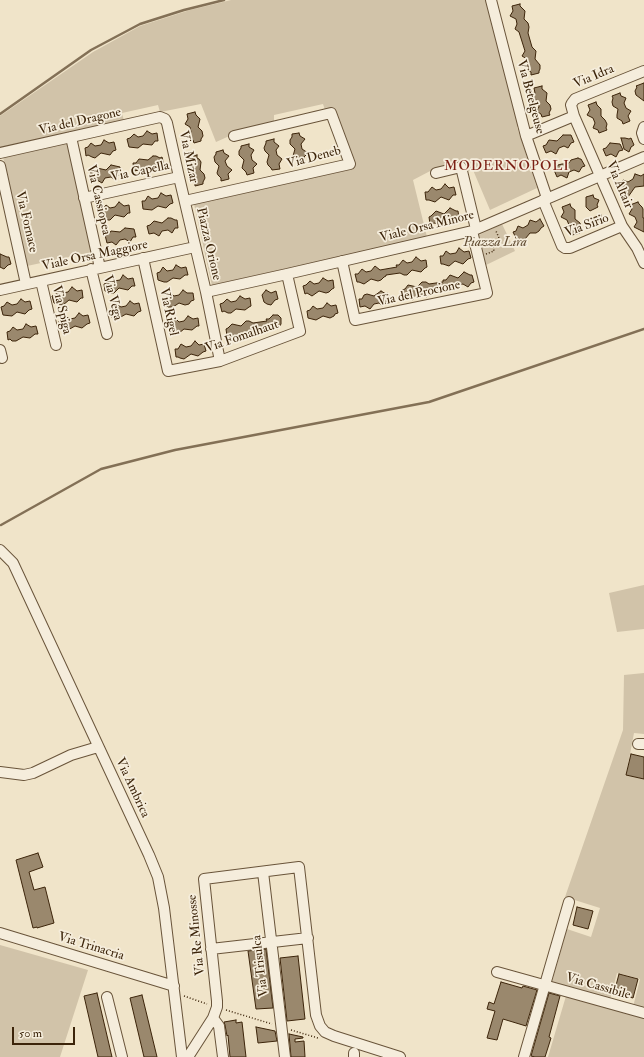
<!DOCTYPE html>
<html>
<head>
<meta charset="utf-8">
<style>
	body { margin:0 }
	#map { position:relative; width:644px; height:1057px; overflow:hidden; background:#f0e4c9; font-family:"IM FELL Double Pica",serif }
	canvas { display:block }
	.scale { position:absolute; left:12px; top:1027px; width:63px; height:18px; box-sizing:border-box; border:2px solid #3c240a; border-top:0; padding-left:5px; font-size:12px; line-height:14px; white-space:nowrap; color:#3c240a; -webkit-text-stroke:3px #f5eddc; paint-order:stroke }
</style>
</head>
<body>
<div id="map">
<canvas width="644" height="1057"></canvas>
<div class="scale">50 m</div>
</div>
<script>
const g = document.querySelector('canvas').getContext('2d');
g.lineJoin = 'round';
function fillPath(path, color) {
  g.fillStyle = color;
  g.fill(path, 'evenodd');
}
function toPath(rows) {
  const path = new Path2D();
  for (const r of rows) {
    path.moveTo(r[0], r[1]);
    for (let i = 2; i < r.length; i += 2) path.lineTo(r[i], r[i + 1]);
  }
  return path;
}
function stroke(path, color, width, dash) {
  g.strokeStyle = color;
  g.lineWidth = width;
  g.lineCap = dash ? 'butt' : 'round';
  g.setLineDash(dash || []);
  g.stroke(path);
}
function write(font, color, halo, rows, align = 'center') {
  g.font = font + ' "IM FELL Double Pica",serif';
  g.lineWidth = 3.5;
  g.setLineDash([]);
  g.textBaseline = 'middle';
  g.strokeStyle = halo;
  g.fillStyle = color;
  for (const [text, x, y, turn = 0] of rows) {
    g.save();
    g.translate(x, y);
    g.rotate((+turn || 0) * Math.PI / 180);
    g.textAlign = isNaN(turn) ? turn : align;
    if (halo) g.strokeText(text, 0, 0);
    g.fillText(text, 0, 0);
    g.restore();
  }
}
fillPath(toPath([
	[231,0,487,0,520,125,517,127,537,188,490,210,473,170,465,172,463,162,434,169,413,180,427,237,212,286,194,204,355,166,334,108,325,110,323,104,274,115,274,121,245,129,216,142,201,104,160,112,158,105,122,113,124,121,0,148,0,116,93,52,140,26,190,10],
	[68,143,92,252,27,266,3,157],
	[502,224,515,251,486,265,479,235],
	[644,585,644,629,617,632,609,593],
	[644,673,644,734,634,733,626,775,644,779,644,1010,633,1007,640,979,617,973,610,1000,552,982,567,929,591,937,600,908,565,897,623,730,624,675],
	[0,945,88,970,60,1057,0,1057],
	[566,996,644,1018,644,1057,548,1057]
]), '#d1c3a9');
stroke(toPath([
	[0,114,91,50,140,24,184,10,224,0],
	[1,525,101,469,175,450,429,402,644,329]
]), '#837056', 2.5);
const building = toPath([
	[520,4,520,6,525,11,524,19,528,23,529,27,528,33,532,47,536,51,535,59,540,65,540,69,539,71,539,73,531,75,531,72,526,69,528,65,527,59,522,56,525,51,519,32,515,29,517,24,516,19,510,16,513,11,512,6,520,4],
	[644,83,644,101,636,95,635,91,637,87,636,86,644,83],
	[542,86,542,89,547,93,546,101,550,105,551,109,549,113,550,115,542,117,541,114,536,111,539,107,538,101,532,98,535,93,534,88,542,86],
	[620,93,621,96,626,98,624,103,626,108,631,111,628,116,630,121,623,124,622,121,617,118,617,115,618,109,613,106,612,102,613,98,612,96,620,93],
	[596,102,597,105,601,109,601,116,605,120,607,124,606,128,607,130,599,133,598,130,593,128,595,123,593,118,587,115,590,110,588,105,596,102],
	[195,112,196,115,200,119,198,127,202,131,203,136,201,139,201,141,194,143,193,140,188,137,191,132,190,127,185,124,188,119,187,114,195,112],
	[147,131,152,134,157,133,158,141,155,141,152,145,143,144,138,148,129,147,127,139,130,138,134,134,138,137,143,136,147,131],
	[299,133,300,136,305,139,301,144,302,149,308,153,304,157,305,162,297,164,297,161,293,156,295,149,290,144,290,140,292,137,292,134,299,133],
	[563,135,571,135,574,142,571,143,568,148,564,146,559,148,556,154,551,151,546,153,543,146,546,145,549,140,557,141,563,135],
	[621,138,625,138,629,139,631,138,634,145,631,147,629,152,624,149,621,138],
	[274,139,274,142,279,146,276,150,277,155,282,159,279,164,280,169,272,170,271,168,268,165,267,162,269,155,265,151,264,148,266,143,266,141,274,139],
	[104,140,109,143,114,142,116,150,113,151,110,155,101,153,95,158,92,157,88,155,86,156,85,148,88,147,91,143,95,146,101,145,104,140],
	[610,143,620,144,623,150,619,151,616,157,611,154,606,156,603,149,606,148,610,143],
	[249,144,249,147,254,150,251,155,252,160,257,164,253,168,254,173,247,175,246,172,242,168,244,160,239,155,239,151,241,148,241,146,249,144],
	[223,150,224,153,229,156,225,161,227,166,232,170,228,174,229,179,221,181,221,178,218,175,217,173,219,166,215,162,214,157,216,154,216,152,223,150],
	[197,155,197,158,199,159,201,162,200,170,204,174,205,178,203,182,203,184,195,186,195,183,190,180,193,175,192,170,187,166,190,162,189,157,197,155],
	[153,156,156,156,160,158,162,157,164,165,161,166,157,171,153,167,148,168,144,174,139,170,134,171,133,163,136,163,139,159,148,160,153,156],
	[578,158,580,159,581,159,585,166,582,167,579,172,574,170,569,172,567,178,561,175,557,177,554,170,556,169,558,165,562,164,568,164,571,160,578,158],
	[111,165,120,167,121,175,118,175,115,180,111,177,105,178,102,183,97,180,92,181,90,173,93,172,97,168,106,170,111,165],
	[635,174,641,176,644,174,644,186,635,187,628,197,626,192,622,194,618,187,621,185,623,180,628,182,633,179,635,174],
	[445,184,449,188,454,187,456,195,453,195,449,200,441,197,435,202,429,200,426,200,425,192,428,192,432,187,436,190,441,189,445,184],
	[161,193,166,196,171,195,173,203,170,204,166,208,158,206,152,210,143,209,142,201,145,201,148,196,152,199,158,198,161,193],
	[593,195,594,198,599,200,597,205,598,207,590,211,586,207,586,197,593,195],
	[119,202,124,206,129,205,130,213,128,213,124,217,115,215,110,220,106,220,103,218,101,218,99,210,102,210,106,205,110,208,115,207,119,202],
	[638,202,639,204,642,207,643,209,643,218,644,218,644,232,634,227,637,222,635,217,629,214,632,209,630,205,638,202],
	[570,204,571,207,575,210,575,219,580,223,581,227,579,230,580,233,572,235,571,232,566,230,569,225,567,220,561,217,564,212,562,207,570,204],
	[450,208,456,211,458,211,459,218,456,219,453,224,449,221,444,222,440,227,435,223,430,224,429,217,431,216,436,211,444,214,450,208],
	[601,215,603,223,596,225,595,223,587,220,601,215],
	[168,218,171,218,175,220,177,220,178,228,175,228,172,233,168,230,162,231,159,236,154,233,149,234,147,226,150,225,154,221,162,223,168,218],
	[540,219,544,226,541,228,539,231,536,233,530,233,525,239,523,240,519,239,517,240,513,232,516,231,518,226,523,228,528,225,530,220,536,222,540,219],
	[125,228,134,229,136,237,133,237,130,242,125,239,120,240,116,245,112,242,107,243,105,235,108,235,111,231,120,232,125,228],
	[459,248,464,252,469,251,471,258,468,259,463,264,455,261,449,266,443,264,441,264,440,256,443,256,446,251,450,254,456,253,459,248],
	[0,254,7,257,9,257,11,264,8,265,4,269,0,267,0,254],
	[416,257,421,261,426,260,427,267,425,268,421,272,412,270,407,275,404,275,400,273,386,275,386,276,384,277,381,280,378,281,371,279,364,284,359,282,357,282,355,274,358,274,362,269,366,272,371,271,375,266,380,270,397,267,396,265,399,265,403,260,407,263,412,262,416,257],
	[176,265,181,268,186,267,188,275,185,275,180,279,173,278,167,282,164,282,158,280,157,273,160,272,163,267,167,271,173,270,176,265],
	[464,272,470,275,472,275,474,282,471,283,468,287,463,284,458,285,454,291,450,287,433,291,433,292,430,292,427,297,422,294,417,295,413,300,409,297,404,298,402,290,405,289,408,285,417,287,422,282,426,282,429,284,443,282,443,280,446,280,450,275,458,278,464,272],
	[123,275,128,279,133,278,135,286,132,286,128,290,119,288,114,293,111,293,107,291,105,291,104,284,107,283,110,278,114,281,120,280,123,275],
	[323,278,328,281,333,280,334,288,332,289,329,292,326,293,319,291,312,296,307,293,305,294,303,286,306,285,310,281,314,284,319,283,323,278],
	[72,287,77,291,82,290,83,298,81,298,77,302,69,300,63,305,60,305,54,303,52,296,55,295,59,290,63,293,68,292,72,287],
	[183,290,187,293,193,293,194,300,191,301,189,304,185,305,179,303,173,307,168,307,167,306,165,306,163,298,166,298,170,293,174,296,179,295,183,290],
	[266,290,271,293,276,291,278,299,275,300,271,305,267,304,264,302,262,295,266,290],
	[381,291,386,294,388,293,390,301,387,302,383,306,379,303,374,304,370,309,365,306,360,307,359,299,362,299,364,295,367,294,374,296,381,291],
	[240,296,245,299,250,298,251,306,249,307,245,310,236,309,231,313,228,313,224,311,222,312,220,304,223,303,227,299,231,302,236,301,240,296],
	[21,299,25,302,30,301,32,309,29,310,25,314,17,312,12,316,3,315,1,307,4,306,7,302,12,305,17,304,21,299],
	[130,301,134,304,139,303,141,311,138,312,134,316,126,314,119,318,115,318,114,316,111,317,110,309,113,308,116,304,121,307,126,306,130,301],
	[327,303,331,306,336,305,338,313,335,314,334,316,330,318,323,316,316,320,308,318,307,311,310,310,313,306,317,309,323,308,327,303],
	[79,313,83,316,88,315,90,323,87,324,82,328,75,326,68,330,64,330,62,328,60,329,59,321,62,320,65,316,70,319,75,318,79,313],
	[273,315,278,315,281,318,281,324,278,329,273,326,257,329,257,330,254,331,250,336,246,333,241,334,237,339,232,335,227,336,226,329,228,328,232,324,241,326,246,321,249,321,253,323,267,321,266,319,269,319,273,315],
	[188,316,193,319,198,318,199,326,197,326,192,330,184,329,179,333,170,331,168,324,171,323,175,318,179,322,184,321,188,316],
	[26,324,31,327,36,326,38,334,35,334,30,338,23,337,16,341,12,341,10,339,8,340,7,332,10,331,13,327,17,330,23,329,26,324],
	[195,341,199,345,204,344,206,351,203,352,198,356,191,354,184,359,180,358,178,357,176,357,175,349,178,349,181,344,186,347,191,346,195,341],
	[631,754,644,757,644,779,626,775,631,754],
	[38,853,43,867,29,872,34,890,45,887,54,923,37,928,37,927,33,928,16,860,38,853],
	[577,907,593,911,588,929,573,925,577,907],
	[266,949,273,1008,256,1009,248,951,266,949],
	[298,956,305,1019,287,1021,280,958,298,956],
	[619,974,638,979,633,998,614,993,619,974],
	[501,982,522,988,523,986,537,990,526,1026,503,1019,497,1040,487,1038,495,1011,487,1009,489,1002,494,1004,501,982],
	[97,993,112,1057,98,1057,84,996,97,993],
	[549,993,560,996,549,1037,551,1038,545,1057,535,1057,531,1056,549,993],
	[142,995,157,1057,144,1057,130,998,142,995],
	[236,1020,236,1023,242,1022,246,1057,230,1057,228,1035,227,1036,225,1025,224,1022,236,1020],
	[256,1027,275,1031,277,1041,258,1043,256,1027],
	[289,1034,303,1037,303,1038,295,1039,295,1042,304,1041,305,1057,291,1057,289,1034]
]);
fillPath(building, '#9a886d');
stroke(building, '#3c240a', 1);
const minor = toPath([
	[491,0,526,136,547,198],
	[574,116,622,226,637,248,644,263],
	[644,127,642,133,644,139],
	[526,136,574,116,571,105,572,103,575,99,644,71],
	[71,137,100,268],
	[0,153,160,117,165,119,167,123,179,177,206,292,220,361],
	[0,166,26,284],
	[436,173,461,167,476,229],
	[84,198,179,177],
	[543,200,562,246,565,248,570,248,622,226],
	[185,201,350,164,331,113,234,136],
	[143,258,168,371,220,361,300,331,287,274],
	[342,261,355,320,487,293,472,231],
	[91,269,107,334],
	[41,281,56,345],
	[0,290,195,247],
	[206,292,287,274,472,231,644,157],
	[0,350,2,358],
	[0,550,13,563,149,855,158,877,164,908,182,1057],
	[638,744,644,744],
	[0,772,24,775,33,773,71,755,98,747],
	[263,872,285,1057],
	[0,933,174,986],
	[211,949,308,938],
	[497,972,644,1013],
	[107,997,122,1057],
	[354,1053,354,1057],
	[188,1057,213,1018],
	[223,1057,219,1026,213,1018,217,1007,217,1001,204,879,299,867,316,1015,320,1026,325,1032,334,1036,400,1057],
	[524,1057,569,902]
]);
stroke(minor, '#69543a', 12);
stroke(toPath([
	[486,254,494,251,493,246,494,243,499,238,496,231],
	[184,996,207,1004],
	[226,1010,272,1024],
	[291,1030,318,1038]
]), '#3c240a', 1.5, [1, 2]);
stroke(minor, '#f5eddc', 10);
write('13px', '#3c240a', '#f5eddc', [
	["Via Idra",594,77,-23],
	["Via Betelgeuse",530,97,75],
	["Via del Dragone",80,122,-13],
	["Via Mizar",188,157,78],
	["Via Deneb",314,158,-15],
	["Via Capella",140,172,-12],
	["Via Altair",619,185,67],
	["Via Cassiopea",98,200,77],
	["Via Fornace",26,222,77],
	["Via Sirio",587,226,-20],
	["Viale Orsa Minore",427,227,-14],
	["Piazza Orione",208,244,77],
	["Viale Orsa Maggiore",95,256,-12],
	["Via del Procione",419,294,-12],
	["Via Vega",112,298,76],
	["Via Spiga",61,310,77],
	["Via Rigel",168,312,78],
	["Via Fomalhaut",242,337,-19],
	["Via Ambrica",132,788,65],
	["Via Re Minosse",197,935,-96],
	["Via Trinacria",91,947,17],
	["Via Trisulca",261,966,-97],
	["Via Cassibile",598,987,16]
]);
write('italic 13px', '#614c32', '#f5eddc', [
	["Piazza Lira",495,243]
]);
g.letterSpacing = '1px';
write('14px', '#7a1f14', '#f5eddc', [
	["MODERNOPOLI",507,167]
]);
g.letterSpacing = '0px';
</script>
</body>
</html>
